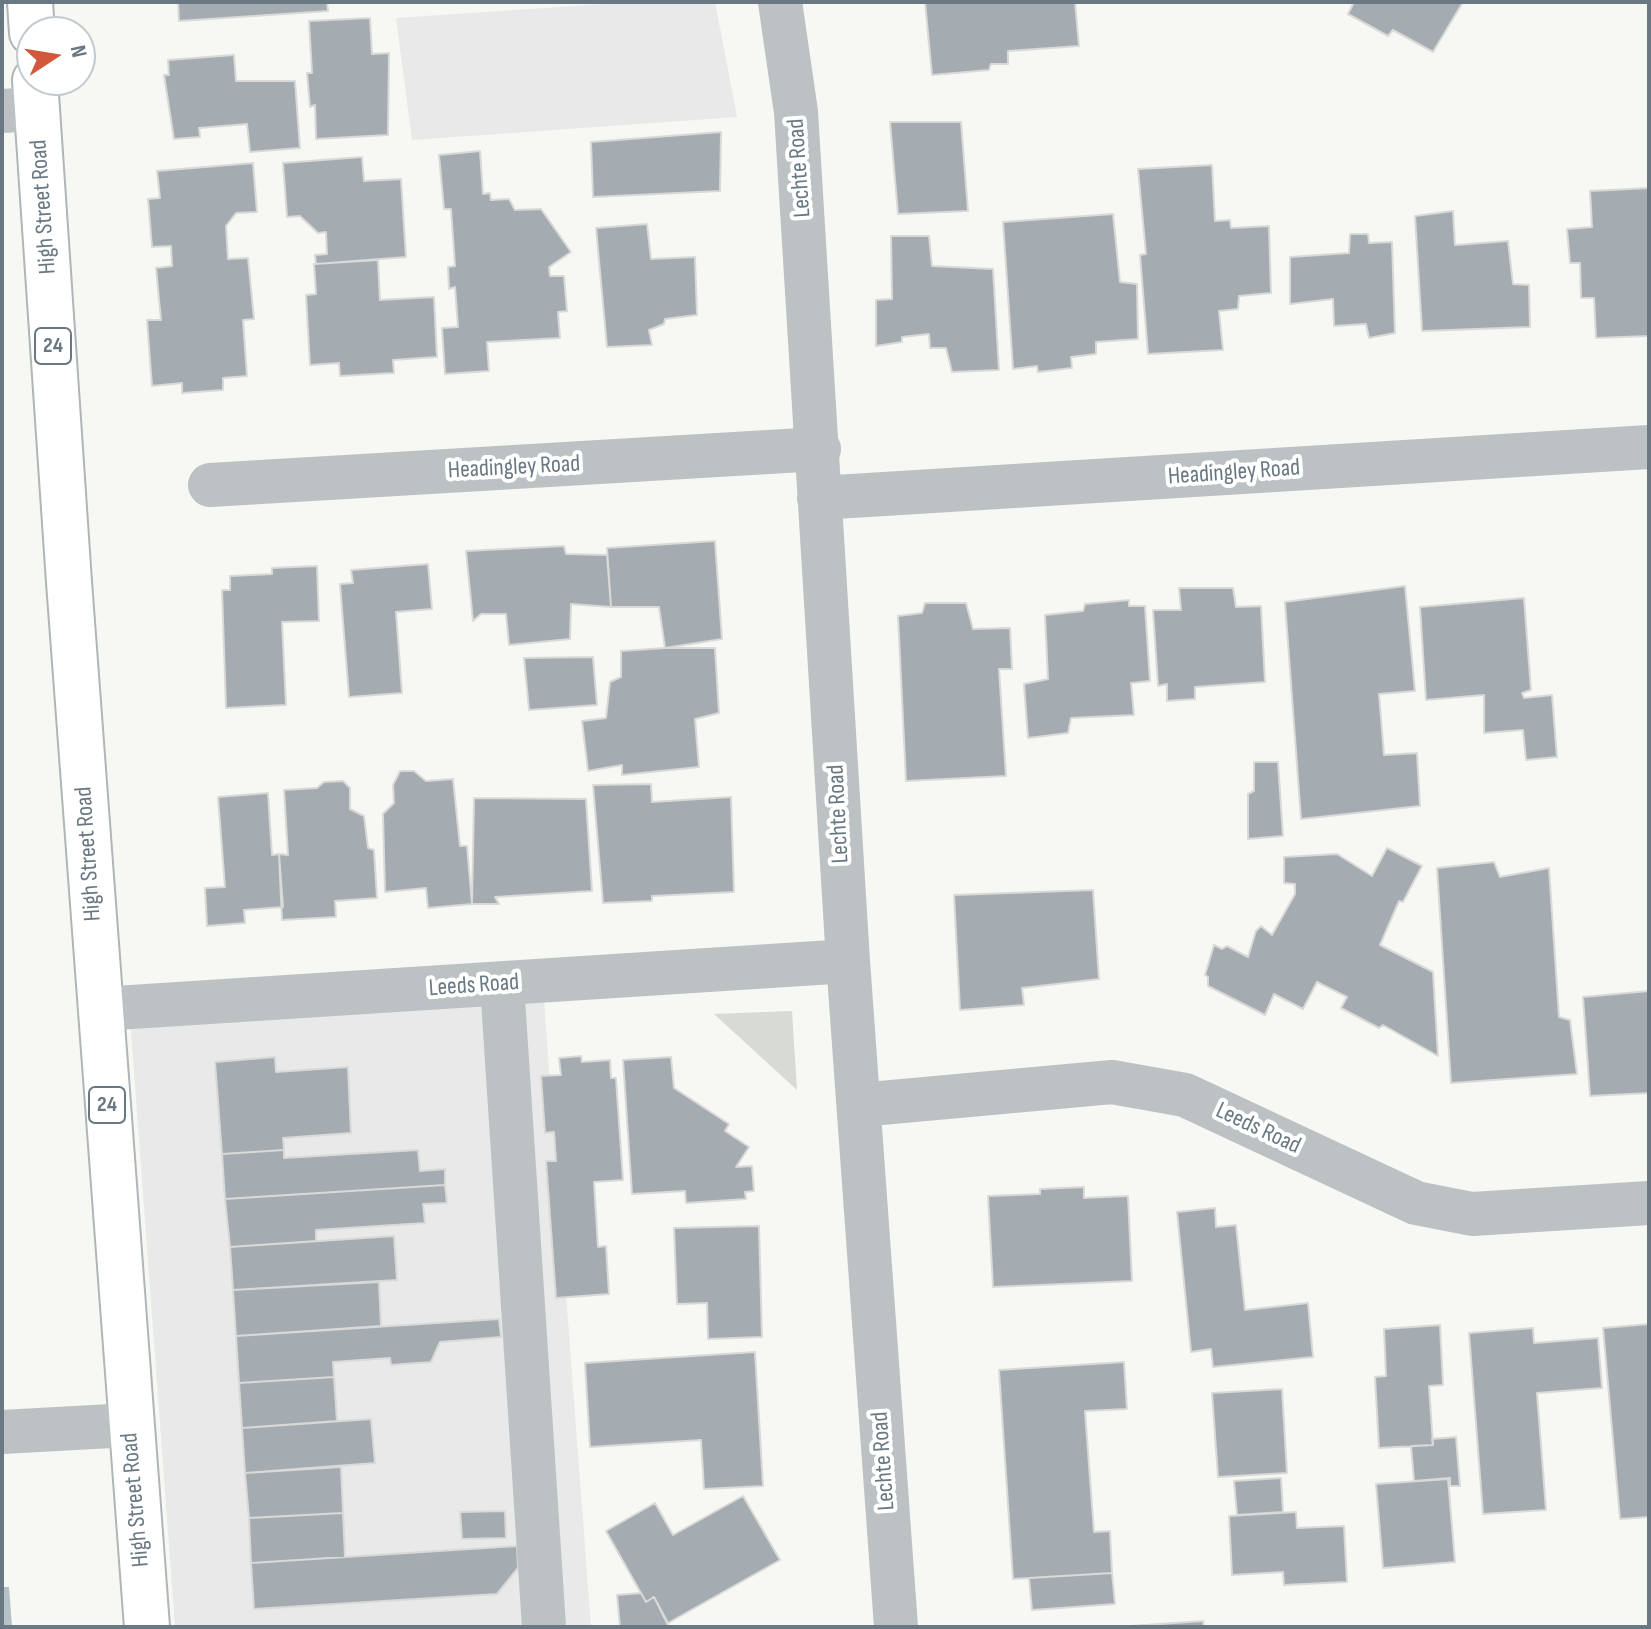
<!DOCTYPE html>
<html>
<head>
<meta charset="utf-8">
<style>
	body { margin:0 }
	#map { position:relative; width:1651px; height:1629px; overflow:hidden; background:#f7f7f4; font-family:"Sofia Sans Condensed",sans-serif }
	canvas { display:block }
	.frame { position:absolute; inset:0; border:4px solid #697882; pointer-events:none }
	.north { position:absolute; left:16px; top:16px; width:80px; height:80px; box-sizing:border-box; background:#fff; border:2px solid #c3c9cd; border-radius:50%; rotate:78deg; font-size:22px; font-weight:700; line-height:32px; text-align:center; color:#697882 }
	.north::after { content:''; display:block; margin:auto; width:28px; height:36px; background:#d1583b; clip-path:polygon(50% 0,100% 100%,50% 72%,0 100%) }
</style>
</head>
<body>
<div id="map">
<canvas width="1651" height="1629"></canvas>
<div class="frame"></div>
<div class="north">N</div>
</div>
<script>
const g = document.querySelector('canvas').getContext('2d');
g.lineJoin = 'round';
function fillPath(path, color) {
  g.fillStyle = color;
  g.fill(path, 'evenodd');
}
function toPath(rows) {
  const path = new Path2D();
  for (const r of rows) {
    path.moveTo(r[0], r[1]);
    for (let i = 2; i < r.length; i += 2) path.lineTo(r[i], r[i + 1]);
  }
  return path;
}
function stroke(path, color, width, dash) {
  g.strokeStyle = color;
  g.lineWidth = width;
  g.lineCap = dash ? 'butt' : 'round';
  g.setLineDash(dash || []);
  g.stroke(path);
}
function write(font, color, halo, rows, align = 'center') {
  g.font = font + ' "Sofia Sans Condensed",sans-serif';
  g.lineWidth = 8;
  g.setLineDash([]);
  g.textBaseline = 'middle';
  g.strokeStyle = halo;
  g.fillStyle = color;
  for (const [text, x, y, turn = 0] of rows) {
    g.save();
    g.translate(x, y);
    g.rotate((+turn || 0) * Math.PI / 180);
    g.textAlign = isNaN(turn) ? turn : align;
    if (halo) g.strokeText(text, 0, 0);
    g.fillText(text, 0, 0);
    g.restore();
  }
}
fillPath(toPath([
	[634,2,715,2,737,117,412,140,396,18],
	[543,988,591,1627,175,1627,130,1018]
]), '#e8e9e8');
fillPath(toPath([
	[792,1011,797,1090,714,1014]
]), '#d7dbd4');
fillPath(toPath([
	[2,1587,9,1587,12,1627,2,1627]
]), '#b5c1c4');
const building = toPath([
	[178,2,327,2,328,11,179,21,178,2],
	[925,2,1075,2,1079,46,1008,51,1008,64,991,64,989,70,932,75,925,2],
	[1354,2,1463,2,1433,52,1393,30,1388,36,1348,14,1354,2],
	[370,18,372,54,389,53,388,135,316,139,315,105,310,107,307,73,312,73,309,21,370,18],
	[234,55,236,81,295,81,300,148,250,152,247,124,199,128,200,137,174,139,164,75,169,75,168,60,234,55],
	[890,122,961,122,968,211,898,214,890,122],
	[721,132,720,191,593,197,591,142,721,132],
	[480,151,483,194,490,193,491,200,509,199,515,210,541,209,571,252,549,267,550,276,564,276,567,311,558,312,560,338,487,342,489,371,445,374,442,328,458,327,455,287,449,289,448,267,455,266,451,209,444,209,439,155,480,151],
	[362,157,364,181,401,179,406,257,316,264,315,255,327,254,326,232,318,233,300,216,287,217,283,163,362,157],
	[253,163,257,212,236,213,226,226,228,259,248,258,254,319,243,320,247,376,223,378,223,390,182,393,182,383,152,386,147,320,161,320,156,268,172,266,171,246,152,247,148,199,160,198,157,171,253,163],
	[1212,165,1215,221,1230,220,1231,228,1269,226,1271,293,1239,296,1238,309,1219,311,1223,350,1148,354,1140,255,1146,254,1138,169,1212,165],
	[1649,188,1649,336,1596,338,1594,298,1581,298,1580,263,1570,263,1567,229,1592,227,1590,191,1649,188],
	[1453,211,1455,245,1508,241,1513,284,1529,285,1530,327,1422,331,1415,216,1453,211],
	[1113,214,1120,282,1137,284,1138,339,1096,342,1096,354,1071,357,1072,368,1038,372,1037,366,1013,369,1003,222,1113,214],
	[647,224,651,259,695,257,697,315,665,319,664,324,649,330,652,345,607,347,596,228,647,224],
	[1350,234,1368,234,1369,243,1392,242,1395,333,1369,338,1366,324,1334,326,1333,299,1290,304,1290,257,1349,253,1350,234],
	[891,236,929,236,932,266,993,269,999,370,952,372,946,348,930,348,929,334,902,337,902,342,876,346,876,300,892,299,891,236],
	[378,260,380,300,434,297,437,357,393,360,394,373,340,376,339,363,310,365,306,295,316,294,314,264,378,260],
	[715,541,722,639,665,648,659,607,611,607,607,548,715,541],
	[564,546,566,554,607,555,611,607,571,604,570,639,509,645,506,614,481,614,473,621,466,551,564,546],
	[428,564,432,609,396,612,402,693,349,697,340,584,353,583,351,570,428,564],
	[317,566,319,621,282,622,286,705,226,708,222,590,230,590,230,576,272,574,272,568,317,566],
	[1405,586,1415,691,1379,694,1384,755,1417,753,1420,806,1301,819,1285,602,1405,586],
	[1179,588,1233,588,1236,607,1261,606,1265,682,1195,687,1195,699,1167,701,1167,684,1158,686,1153,610,1181,610,1179,588],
	[1524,598,1531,690,1522,693,1524,698,1552,695,1557,757,1526,760,1523,730,1484,733,1484,695,1426,700,1420,607,1524,598],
	[1129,600,1129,606,1145,606,1150,681,1131,683,1134,715,1071,718,1068,733,1028,738,1024,684,1048,679,1045,615,1083,611,1085,604,1129,600],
	[925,603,966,603,973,629,1010,628,1012,669,999,669,1006,776,906,781,898,616,922,613,925,603],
	[665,648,715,648,719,713,695,719,699,767,622,775,622,765,588,771,582,721,606,718,610,682,621,677,621,651,665,648],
	[593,657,597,705,529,710,524,658,593,657],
	[1254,762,1278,762,1283,836,1248,839,1248,794,1254,791,1254,762],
	[400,771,414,771,426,781,453,779,460,846,467,846,472,904,428,908,426,888,385,892,383,814,394,803,393,785,400,771],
	[343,781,350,788,350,809,364,816,368,848,374,850,377,898,335,901,336,917,282,920,279,854,288,855,284,790,317,788,324,782,343,781],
	[651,784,652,802,731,797,734,892,652,896,652,901,603,903,593,785,651,784],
	[268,793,272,855,279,854,283,907,244,910,245,923,207,926,205,888,225,887,218,797,268,793],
	[474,798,586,799,592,891,495,897,499,904,472,904,474,798],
	[1387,848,1422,866,1403,902,1399,901,1380,945,1433,972,1438,1056,1383,1025,1379,1028,1341,1008,1347,997,1317,982,1303,1009,1274,994,1265,1015,1208,986,1208,977,1205,975,1214,945,1222,949,1227,946,1248,957,1256,931,1261,926,1272,935,1295,894,1295,884,1284,883,1284,857,1337,854,1372,876,1387,848],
	[1494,862,1500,877,1549,868,1559,1017,1570,1020,1577,1074,1451,1083,1437,868,1494,862],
	[1093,890,1099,979,1022,988,1024,1005,960,1010,954,895,1093,890],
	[1649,991,1649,1093,1590,1096,1583,997,1649,991],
	[581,1056,582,1062,610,1060,611,1078,616,1078,623,1180,594,1182,598,1247,606,1246,609,1294,556,1298,546,1161,556,1161,554,1132,545,1133,541,1076,561,1075,559,1058,581,1056],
	[275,1057,276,1072,348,1067,351,1133,283,1138,284,1150,222,1154,215,1062,275,1057],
	[671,1057,674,1088,729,1124,725,1131,749,1147,736,1167,752,1166,754,1191,745,1192,746,1199,686,1203,685,1191,632,1194,623,1060,671,1057],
	[284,1150,284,1158,418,1150,420,1171,445,1169,445,1185,225,1199,222,1154,284,1150],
	[445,1185,447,1203,423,1204,425,1223,316,1230,316,1241,230,1247,225,1199,445,1185],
	[1084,1187,1084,1198,1128,1196,1132,1281,993,1287,988,1196,1040,1194,1040,1189,1084,1187],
	[1215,1208,1216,1227,1236,1225,1245,1310,1308,1303,1313,1357,1213,1367,1211,1349,1191,1352,1177,1212,1215,1208],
	[759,1226,762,1337,708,1339,707,1303,677,1304,674,1228,759,1226],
	[394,1236,397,1280,233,1290,230,1247,394,1236],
	[379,1282,381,1326,236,1336,233,1290,379,1282],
	[499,1319,501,1337,440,1342,431,1362,391,1365,390,1358,333,1362,334,1377,239,1383,236,1336,499,1319],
	[1649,1324,1649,1517,1620,1519,1603,1328,1649,1324],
	[1440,1325,1443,1385,1429,1386,1433,1445,1379,1448,1375,1377,1386,1376,1384,1329,1440,1325],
	[1533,1328,1534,1343,1598,1338,1602,1388,1537,1393,1546,1510,1483,1514,1469,1333,1533,1328],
	[755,1352,763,1486,704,1489,701,1440,590,1447,585,1363,755,1352],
	[1124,1362,1127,1409,1085,1411,1094,1532,1110,1531,1112,1573,1013,1579,999,1370,1124,1362],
	[334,1377,337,1421,242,1428,239,1383,334,1377],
	[1282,1389,1287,1473,1218,1477,1212,1393,1282,1389],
	[371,1419,375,1463,245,1473,242,1428,371,1419],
	[1456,1437,1460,1486,1450,1486,1450,1478,1414,1481,1411,1446,1433,1445,1432,1439,1456,1437],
	[341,1467,343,1513,249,1518,245,1473,341,1467],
	[1281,1478,1283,1512,1237,1515,1234,1481,1281,1478],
	[1448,1479,1455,1562,1383,1568,1376,1484,1448,1479],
	[743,1496,780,1560,668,1623,654,1597,646,1602,606,1531,655,1503,673,1535,743,1496],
	[505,1511,506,1538,462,1539,460,1512,505,1511],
	[1296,1512,1297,1528,1344,1526,1347,1582,1284,1585,1283,1572,1232,1575,1229,1516,1296,1512],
	[343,1513,345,1557,251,1563,249,1518,343,1513],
	[517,1546,518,1568,497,1594,254,1609,251,1563,517,1546],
	[1112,1573,1115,1604,1032,1610,1029,1578,1112,1573],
	[641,1593,646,1602,654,1597,669,1627,620,1627,617,1595,641,1593],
	[1203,1621,1204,1627,1116,1627,1203,1621]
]);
fillPath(building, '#a4acb1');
stroke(building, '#d9d9d7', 2);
const major = toPath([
	[30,2,32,33],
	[35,80,69,582,147,1627]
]);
stroke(major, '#b0b5b8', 48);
stroke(toPath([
	[780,2,796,112,848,961,896,1627],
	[2,111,37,109],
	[210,485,819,449],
	[819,498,1649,447],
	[502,984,544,1627],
	[100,1009,848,961],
	[859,1105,1112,1082,1185,1095,1416,1203,1472,1214,1649,1203],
	[2,1432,130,1425]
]), '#bcc1c4', 44);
stroke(major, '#fff', 44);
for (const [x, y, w] of [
	[53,346,36],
	[107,1105,36]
]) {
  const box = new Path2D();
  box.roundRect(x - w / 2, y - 18, w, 36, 6);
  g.fillStyle = '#fff';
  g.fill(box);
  stroke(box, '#697882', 2);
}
write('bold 22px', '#697882', null, [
	["24",53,346],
	["24",107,1105]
]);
write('24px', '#697882', '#fff', [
	["Lechte Road",800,168,-94],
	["High Street Road",44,207,-94],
	["Headingley Road",514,468,-3],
	["Headingley Road",1234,473,-4],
	["Lechte Road",839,814,-93],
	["High Street Road",89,854,-94],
	["Leeds Road",474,986,-4],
	["Leeds Road",1258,1129,25],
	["Lechte Road",884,1461,-94],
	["High Street Road",136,1500,-95]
]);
</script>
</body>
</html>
